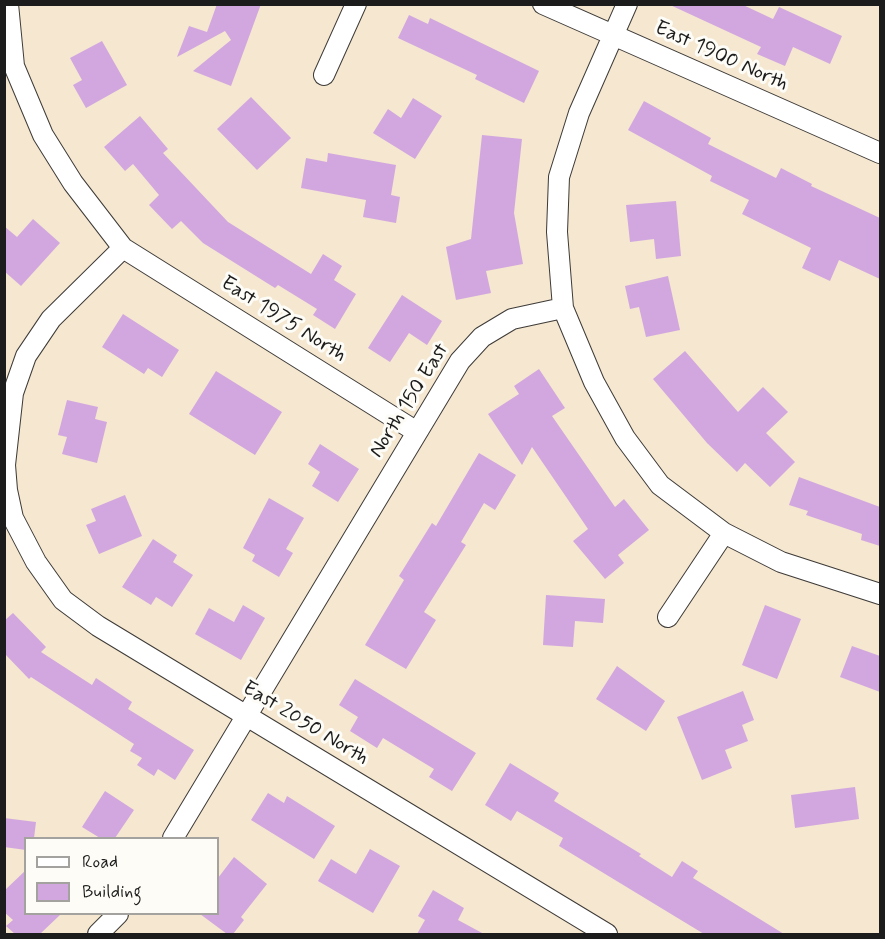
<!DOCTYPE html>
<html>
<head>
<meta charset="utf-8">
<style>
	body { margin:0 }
	#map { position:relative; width:885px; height:939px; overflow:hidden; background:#f5e7d0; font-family:Mynerve,sans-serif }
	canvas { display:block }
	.frame { position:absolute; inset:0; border:6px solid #1c1c1c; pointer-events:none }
	.legend { position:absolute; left:24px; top:837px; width:195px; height:78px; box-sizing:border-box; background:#fdfcf7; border:2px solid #a3a29f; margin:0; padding:8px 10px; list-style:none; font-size:18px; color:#1c1c1c }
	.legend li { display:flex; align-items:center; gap:12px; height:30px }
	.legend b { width:30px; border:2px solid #a3a29f }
</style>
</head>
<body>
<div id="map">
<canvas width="885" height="939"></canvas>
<div class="frame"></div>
<ul class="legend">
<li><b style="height:8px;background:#fff"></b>Road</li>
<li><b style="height:16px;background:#d2a7df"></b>Building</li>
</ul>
</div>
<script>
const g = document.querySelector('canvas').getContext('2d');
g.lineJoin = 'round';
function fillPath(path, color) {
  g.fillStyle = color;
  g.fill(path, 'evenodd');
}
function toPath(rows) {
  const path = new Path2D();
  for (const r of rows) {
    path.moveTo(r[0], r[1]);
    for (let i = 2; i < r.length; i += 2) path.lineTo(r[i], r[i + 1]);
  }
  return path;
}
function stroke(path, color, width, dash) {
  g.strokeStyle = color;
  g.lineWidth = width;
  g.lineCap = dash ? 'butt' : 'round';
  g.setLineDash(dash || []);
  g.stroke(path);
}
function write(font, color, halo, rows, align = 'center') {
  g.font = font + ' Mynerve,sans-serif';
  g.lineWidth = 6;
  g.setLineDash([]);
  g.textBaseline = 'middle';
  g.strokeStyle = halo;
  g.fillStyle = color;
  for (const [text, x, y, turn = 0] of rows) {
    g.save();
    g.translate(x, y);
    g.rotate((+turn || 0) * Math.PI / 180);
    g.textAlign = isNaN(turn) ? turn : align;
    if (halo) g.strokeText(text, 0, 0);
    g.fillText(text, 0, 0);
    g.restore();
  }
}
fillPath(toPath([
	[217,4,261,4,231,86,193,71,231,40,225,31,177,57,189,26,207,32],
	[668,4,741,4,773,19,779,7,842,36,830,64,793,47,785,66,757,54,761,47],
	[409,15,428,24,430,18,539,71,524,103,475,79,477,75,398,38],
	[102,41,127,85,86,108,73,85,82,80,70,58],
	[251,97,291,138,257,170,217,129],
	[413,98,442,116,415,159,373,133,388,109,401,118],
	[644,101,711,138,708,144,776,178,781,168,812,184,811,186,880,218,880,279,839,260,830,281,802,268,811,248,742,214,749,200,710,181,712,176,628,130],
	[140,116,168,149,163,153,228,222,311,274,323,254,342,266,334,280,356,294,335,329,313,315,317,309,278,285,275,288,203,243,181,221,172,229,149,205,159,195,133,164,125,171,104,147],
	[482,135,522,139,514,213,523,264,486,271,491,293,456,300,446,247,471,239],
	[328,153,396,165,391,195,400,197,396,223,363,217,366,200,301,188,306,158,327,162],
	[676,201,681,256,656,259,654,239,630,242,626,205],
	[33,219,60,243,21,286,4,271,4,226,17,237],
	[668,276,680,330,646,337,639,307,630,309,625,286],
	[402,295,442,321,427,345,409,333,390,362,368,348],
	[123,314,179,350,162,377,148,368,144,374,102,347],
	[685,351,738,412,763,387,788,412,766,433,795,462,770,487,745,463,737,472,707,443,653,379],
	[539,369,565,408,552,416,615,507,624,499,649,530,618,555,624,563,605,579,573,541,588,529,532,447,522,465,488,414,519,394,514,386],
	[216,371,282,412,255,455,189,414],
	[67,400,98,407,95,419,107,422,97,463,62,454,67,437,58,435],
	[320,444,359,469,338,502,312,486,320,472,308,464],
	[479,453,516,475,495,510,484,503,461,542,466,545,424,612,436,620,406,669,365,645,404,580,399,576,432,523,436,526],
	[799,477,880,507,880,546,861,540,862,534,806,515,808,511,789,505],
	[125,495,142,536,99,554,86,525,96,521,91,509],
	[269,498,304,518,286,549,293,553,279,577,252,561,255,555,243,548],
	[153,539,177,555,173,562,193,575,172,607,156,597,151,605,122,587],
	[546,595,605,599,603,623,575,621,573,647,543,645],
	[243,605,265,618,241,660,195,634,209,608,234,622],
	[765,605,801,619,777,679,742,665],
	[13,613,46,647,41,652,92,685,96,678,132,702,128,709,194,750,175,780,158,769,154,776,137,765,142,758,130,751,134,744,31,677,29,679,4,653,4,621],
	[852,646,880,656,880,692,840,677],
	[617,666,665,701,646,731,596,699],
	[355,679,476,753,452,791,429,777,434,769,383,738,377,748,350,731,358,717,339,705],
	[743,691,754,720,742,725,748,741,725,750,732,768,702,780,677,717],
	[510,763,559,793,554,801,641,854,639,856,672,877,682,861,698,871,693,878,784,934,704,934,559,846,563,838,517,811,511,821,485,805],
	[855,787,859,819,795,828,791,795],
	[105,791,134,810,115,838,100,838,82,827],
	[268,793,284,803,287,796,335,826,314,859,251,820],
	[4,818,36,822,34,838,26,838,26,850,4,847],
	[370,849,400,866,373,913,318,881,331,859,356,874],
	[234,857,267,884,241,917,244,920,233,934,227,934,200,914,218,914,218,878],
	[26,870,26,914,61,914,40,934,15,934,6,926,13,920,4,912,4,891],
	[433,890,464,908,458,920,484,934,417,934,425,920,418,916]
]), '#d2a7df');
const minor = toPath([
	[8,4,14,66,43,135,73,183,123,248,417,432],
	[543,4,880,153],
	[627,4,579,113,559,177,557,232,563,308,594,382,625,438,660,485,724,533,781,562,880,594],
	[324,75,356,4],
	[123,248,51,319,26,356,13,393,5,465,7,490,13,518,36,562,63,600,98,626,607,934],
	[668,617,724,533],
	[173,838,460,361,482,337,512,319,563,308],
	[98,934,118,914]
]);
stroke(minor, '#3d3a37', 22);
stroke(minor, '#fff', 20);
write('21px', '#1c1c1c', '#fdfcf7', [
	["East 1900 North",721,57,24],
	["East 1975 North",283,320,32],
	["North 150 East",410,401,-58],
	["East 2050 North",305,724,31]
]);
</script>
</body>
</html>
